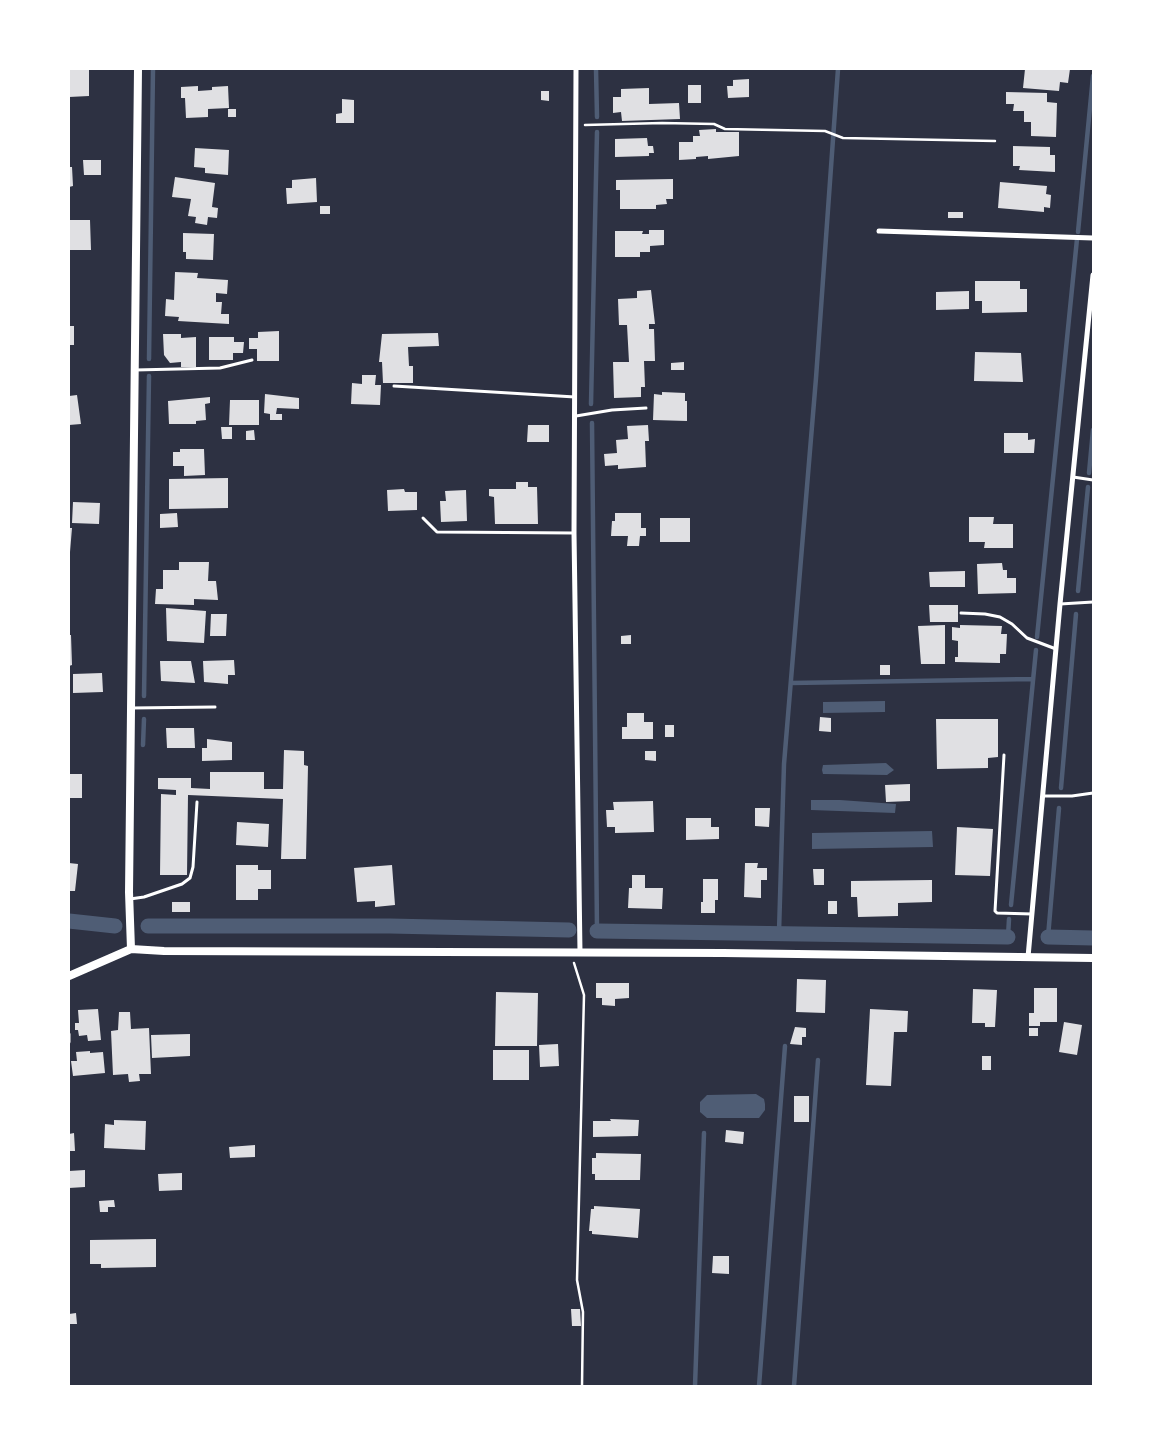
<!DOCTYPE html>
<html>
<head>
<meta charset="utf-8">
<style>
	body { margin:0 }
	#map { position:relative; width:1162px; height:1455px; overflow:hidden; background:#2d3142; font-family:"Varela Round",sans-serif }
	canvas { display:block }
	.frame { position:absolute; inset:0; border:70px solid #fff; pointer-events:none }
</style>
</head>
<body>
<div id="map">
<canvas width="1162" height="1455"></canvas>
<div class="frame"></div>
</div>
<script>
const g = document.querySelector('canvas').getContext('2d');
g.lineJoin = 'round';
function fillPath(path, color) {
  g.fillStyle = color;
  g.fill(path, 'evenodd');
}
function toPath(rows) {
  const path = new Path2D();
  for (const r of rows) {
    path.moveTo(r[0], r[1]);
    for (let i = 2; i < r.length; i += 2) path.lineTo(r[i], r[i + 1]);
  }
  return path;
}
function stroke(path, color, width, dash) {
  g.strokeStyle = color;
  g.lineWidth = width;
  g.lineCap = dash ? 'butt' : 'round';
  g.setLineDash(dash || []);
  g.stroke(path);
}
fillPath(toPath([
	[885,701,885,712,823,713,823,702],
	[886,763,894,770,887,775,823,774,822,770,823,765],
	[811,800,840,800,896,804,895,813,811,810],
	[932,831,933,847,812,849,812,833],
	[756,1094,764,1099,765,1104,765,1110,759,1118,707,1118,700,1112,700,1102,707,1095]
]), '#4f5d75');
stroke(toPath([
	[596,69,597,117],
	[1078,232,1093,76],
	[149,359,153,69],
	[591,404,597,132],
	[592,423,597,931],
	[1089,473,1093,430],
	[1078,591,1088,487],
	[1037,637,1077,239],
	[791,683,1032,679],
	[144,696,149,376],
	[143,745,144,719],
	[1061,788,1076,614],
	[1011,905,1036,650],
	[779,932,784,764,816,378,838,69],
	[1008,937,1009,919],
	[1048,937,1059,808],
	[695,1386,704,1133],
	[759,1386,785,1046],
	[794,1386,818,1060]
]), '#4f5d75', 4.5);
stroke(toPath([
	[69,921,115,926],
	[148,926,390,926,569,930],
	[597,931,1008,937],
	[1048,937,1093,938]
]), '#4f5d75', 15);
fillPath(toPath([
	[69,69,89,69,89,96,69,97],
	[1025,69,1070,69,1068,83,1060,82,1059,91,1023,88],
	[749,79,749,97,728,98,727,86,733,86,733,80],
	[688,85,701,85,701,103,688,103],
	[198,86,198,91,212,90,212,87,228,86,229,108,208,109,208,117,186,118,185,98,181,98,181,87],
	[649,88,649,104,679,103,680,119,622,121,621,112,613,113,613,97,621,97,621,89],
	[541,91,549,91,549,101,541,100],
	[1006,92,1047,93,1047,102,1057,103,1056,137,1031,136,1031,122,1024,122,1024,111,1013,111,1014,104,1006,104],
	[342,99,354,100,354,123,336,123,336,114,342,113],
	[228,109,236,109,236,117,228,117],
	[716,129,716,132,739,132,739,156,708,159,708,156,696,157,696,159,679,160,679,142,693,142,693,136,700,136,699,130],
	[647,138,648,146,653,146,654,153,649,153,649,156,615,157,615,139],
	[1013,146,1050,147,1050,155,1055,155,1055,172,1019,170,1020,166,1013,166],
	[195,148,229,150,228,175,205,173,205,168,194,167],
	[83,160,101,160,101,175,84,175],
	[69,167,72,167,73,186,69,187],
	[175,177,215,183,212,207,218,208,217,218,208,217,207,225,195,223,196,217,188,216,191,199,172,197],
	[316,178,317,202,287,204,286,188,292,188,292,180],
	[673,179,673,199,666,199,667,204,656,205,656,209,620,209,620,190,616,190,616,180],
	[1000,182,1047,186,1046,194,1051,195,1050,208,1044,207,1044,212,998,208],
	[320,206,330,206,330,214,320,214],
	[948,212,963,212,963,218,948,218],
	[69,220,90,220,91,250,69,250],
	[649,230,664,230,664,245,650,246,650,252,640,252,640,257,615,257,615,231,643,231,642,234,649,234],
	[183,233,214,234,213,260,186,259,186,252,183,252],
	[175,272,198,273,197,278,228,280,227,294,216,293,216,302,222,302,221,314,229,314,229,324,178,321,179,317,165,316,166,299,174,300],
	[975,281,1020,281,1020,289,1027,289,1027,312,982,313,982,301,975,301],
	[651,290,655,324,649,324,649,329,654,329,655,361,644,361,645,387,641,387,641,397,614,398,613,362,629,362,627,325,619,325,618,299,637,298,637,291],
	[969,291,969,309,936,310,936,292],
	[69,326,74,326,74,345,69,345],
	[279,331,279,361,257,361,257,349,249,349,249,338,258,338,258,332],
	[438,333,439,346,408,347,409,366,413,366,413,383,383,383,382,362,379,362,382,334],
	[163,334,181,334,181,338,196,337,196,367,181,367,181,362,170,363,164,355],
	[209,337,234,337,234,342,244,342,243,353,233,353,233,360,209,360],
	[975,352,1021,353,1023,382,974,381],
	[684,362,684,370,671,370,671,363],
	[362,375,376,375,375,385,381,385,380,405,351,404,352,383,362,384],
	[662,392,685,393,685,401,687,401,687,421,653,420,654,394,662,395],
	[265,394,299,398,299,409,277,408,276,414,282,414,282,420,270,420,270,414,264,413],
	[77,395,81,424,69,425,69,396],
	[210,397,210,403,205,404,206,420,196,421,196,424,169,424,168,401],
	[230,400,259,400,259,425,229,425],
	[528,425,549,425,549,442,527,442],
	[648,425,649,441,645,441,646,467,618,469,618,465,605,466,604,454,617,453,616,440,628,439,627,426],
	[221,427,232,427,232,439,222,439],
	[254,430,255,440,246,440,246,431],
	[1004,433,1028,433,1028,440,1035,439,1034,453,1004,453],
	[180,449,204,449,205,475,184,476,184,466,173,466,173,452,180,452],
	[228,478,228,508,169,509,169,479],
	[516,482,528,482,528,487,537,487,538,524,495,524,494,497,489,496,489,489,516,489],
	[404,489,405,492,417,492,417,510,388,511,387,490],
	[466,490,467,521,441,522,440,501,446,501,445,491],
	[73,502,100,503,99,524,72,523],
	[177,513,178,527,160,528,160,514],
	[615,513,641,513,641,528,646,528,646,536,640,536,639,546,627,546,628,536,611,536,612,521,615,521],
	[969,517,994,517,993,524,1013,524,1013,548,984,548,985,542,969,542],
	[660,518,690,518,690,542,660,542],
	[69,528,72,528,70,552,69,552],
	[179,562,209,562,208,581,216,581,218,600,194,599,194,605,155,604,156,589,163,589,163,570,179,570],
	[1002,563,1003,570,1007,570,1007,578,1016,578,1016,593,978,594,977,564],
	[965,571,965,587,930,587,929,572],
	[929,605,958,605,958,622,930,622],
	[166,608,206,611,204,643,167,641],
	[211,614,227,614,226,636,210,636],
	[945,625,945,664,921,664,918,626],
	[960,625,1002,626,1001,634,1007,634,1006,654,1000,654,1000,663,955,662,955,657,958,657,958,641,952,640,952,627,960,628],
	[69,635,71,635,72,665,69,666],
	[631,635,631,644,621,644,621,636],
	[234,660,235,675,228,675,228,684,204,682,203,661],
	[160,661,191,661,195,683,161,681],
	[880,665,890,665,890,675,880,675],
	[102,673,103,692,73,693,73,674],
	[627,713,644,713,644,722,653,722,653,739,622,739,622,727,627,727],
	[820,717,831,718,831,732,819,731],
	[936,719,998,719,998,757,988,758,988,768,937,769],
	[665,725,674,725,674,737,665,737],
	[166,728,194,728,195,748,167,748],
	[207,739,232,742,232,760,202,761,202,748,207,748],
	[284,750,304,751,304,765,308,766,306,859,281,859,283,799,188,795,187,875,160,875,161,794,176,795,176,790,158,789,158,778,191,778,191,788,210,789,210,772,264,772,264,789,283,789],
	[645,751,656,751,656,761,645,760],
	[69,774,82,774,82,798,69,798],
	[910,784,910,801,886,802,885,785],
	[653,801,654,832,615,833,615,827,607,827,606,810,614,810,613,802],
	[755,808,770,808,769,827,755,826],
	[686,818,711,818,711,827,719,827,719,839,686,840],
	[237,822,269,824,268,847,236,845],
	[957,827,993,829,990,876,955,875],
	[69,863,78,864,75,891,69,891],
	[745,863,758,863,757,868,767,868,767,880,761,880,761,898,744,897],
	[236,865,258,865,258,870,271,870,271,889,258,889,258,900,236,900],
	[392,865,395,905,375,907,375,901,357,902,354,868],
	[813,869,824,869,824,885,814,885],
	[632,875,645,875,645,888,663,888,662,909,628,908,629,888,632,888],
	[703,879,718,879,718,900,715,900,715,913,701,913,701,902,703,902],
	[932,880,932,902,898,903,898,916,858,917,857,897,851,897,851,881],
	[828,901,837,901,837,914,828,914],
	[172,902,190,902,190,912,172,912],
	[797,979,826,980,825,1013,796,1012],
	[596,983,629,983,629,998,615,999,615,1006,602,1005,602,998,596,998],
	[1034,988,1057,988,1057,1022,1040,1022,1040,1026,1029,1026,1029,1013,1034,1013],
	[973,989,997,990,995,1027,985,1027,985,1023,972,1023],
	[496,992,538,993,537,1046,495,1046],
	[98,1009,101,1040,88,1041,87,1035,79,1036,78,1030,75,1030,75,1023,79,1023,78,1010],
	[870,1009,908,1011,907,1032,894,1032,891,1086,866,1085],
	[119,1012,130,1012,131,1029,149,1028,151,1074,139,1074,140,1081,129,1082,128,1074,113,1075,111,1031,118,1030],
	[1064,1022,1082,1025,1077,1055,1059,1052],
	[795,1027,806,1028,806,1037,802,1037,802,1045,790,1044],
	[1029,1028,1038,1028,1038,1036,1029,1036],
	[190,1034,190,1056,152,1058,151,1035],
	[558,1044,559,1066,540,1067,539,1045],
	[493,1050,529,1050,529,1080,493,1080],
	[90,1051,90,1053,103,1052,105,1073,73,1076,71,1061,77,1061,76,1052],
	[982,1056,991,1056,991,1070,982,1070],
	[794,1096,809,1096,809,1122,794,1122],
	[610,1119,639,1120,638,1136,593,1137,593,1121,611,1121],
	[114,1120,146,1121,145,1150,104,1148,105,1124,114,1125],
	[726,1130,744,1132,743,1144,725,1142],
	[74,1133,75,1151,69,1151,69,1134],
	[255,1145,255,1157,230,1158,229,1147],
	[596,1153,641,1154,640,1180,595,1180,595,1174,592,1174,592,1158,596,1158],
	[85,1170,85,1187,69,1188,69,1171],
	[182,1173,182,1190,159,1191,158,1174],
	[114,1200,115,1207,108,1207,108,1212,100,1212,99,1201],
	[594,1206,640,1209,638,1238,592,1234,592,1231,589,1231,591,1209,594,1209],
	[156,1239,156,1267,101,1268,101,1264,90,1264,90,1240],
	[713,1256,729,1256,729,1274,712,1273],
	[571,1309,580,1309,581,1326,572,1326],
	[76,1313,77,1324,69,1324,69,1314]
]), '#e0e0e3');
stroke(toPath([
	[585,125,662,123,714,124,725,129,825,131,843,138,995,141],
	[574,963,584,995,577,1280,583,1312,582,1386]
]), '#fff', 2.5);
stroke(toPath([
	[135,370,220,368,252,360],
	[394,386,575,397],
	[576,416,612,410,646,408],
	[1073,477,1093,480],
	[423,518,437,532,574,533],
	[1060,604,1093,602],
	[961,613,985,614,1000,617,1012,624,1027,638,1056,649],
	[131,708,215,707],
	[1004,755,995,911,997,913,1032,914],
	[1043,796,1072,796,1093,793],
	[130,899,144,897,182,884,190,878,193,867,197,802],
	[69,1034,69,1042]
]), '#fff', 3);
stroke(toPath([
	[576,69,574,533,580,952],
	[879,231,1093,238],
	[1028,957,1060,604,1093,275]
]), '#fff', 5);
stroke(toPath([
	[131,949,129,892,138,69],
	[69,976,131,949,164,951,723,953,1093,958]
]), '#fff', 8);
</script>
</body>
</html>
